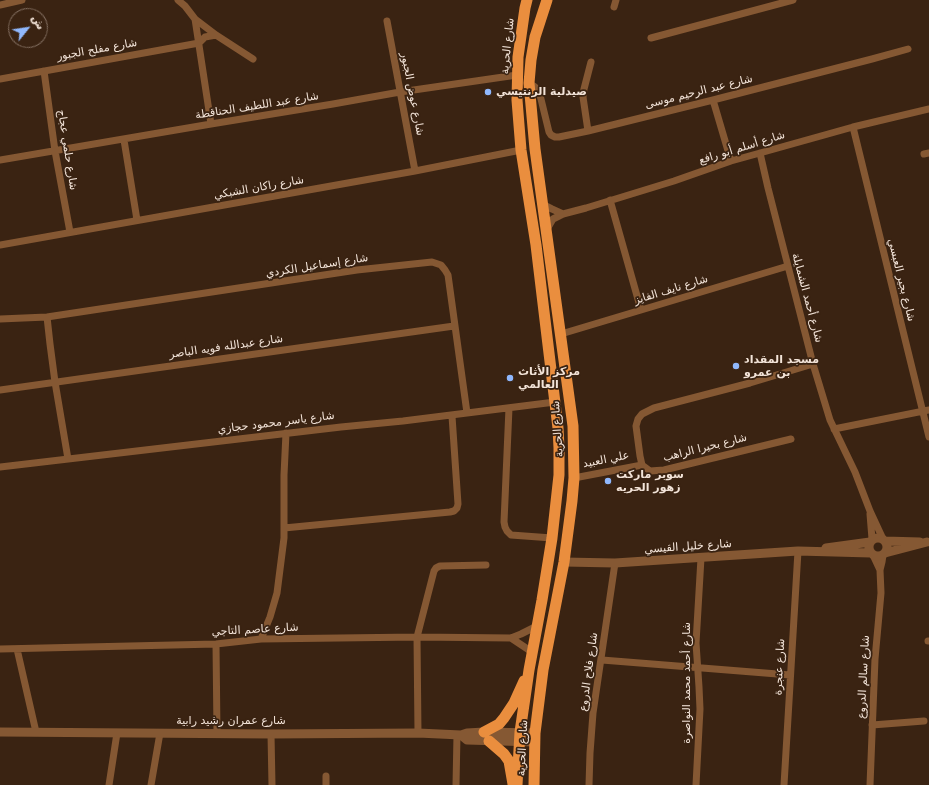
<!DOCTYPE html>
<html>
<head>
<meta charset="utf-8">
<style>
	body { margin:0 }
	#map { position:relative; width:929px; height:785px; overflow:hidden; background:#3a2312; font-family:"DejaVu Sans",Cairo,sans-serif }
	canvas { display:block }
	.north { position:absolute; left:8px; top:8px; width:40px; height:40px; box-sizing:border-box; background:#3a2312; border:1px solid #847062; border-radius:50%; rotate:60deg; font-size:11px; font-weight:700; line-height:16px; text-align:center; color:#f3e4d9 }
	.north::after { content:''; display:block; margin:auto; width:14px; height:18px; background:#90b8fd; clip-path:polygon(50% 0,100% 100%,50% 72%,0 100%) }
</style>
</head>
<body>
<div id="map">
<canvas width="929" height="785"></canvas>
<div class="north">ش</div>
</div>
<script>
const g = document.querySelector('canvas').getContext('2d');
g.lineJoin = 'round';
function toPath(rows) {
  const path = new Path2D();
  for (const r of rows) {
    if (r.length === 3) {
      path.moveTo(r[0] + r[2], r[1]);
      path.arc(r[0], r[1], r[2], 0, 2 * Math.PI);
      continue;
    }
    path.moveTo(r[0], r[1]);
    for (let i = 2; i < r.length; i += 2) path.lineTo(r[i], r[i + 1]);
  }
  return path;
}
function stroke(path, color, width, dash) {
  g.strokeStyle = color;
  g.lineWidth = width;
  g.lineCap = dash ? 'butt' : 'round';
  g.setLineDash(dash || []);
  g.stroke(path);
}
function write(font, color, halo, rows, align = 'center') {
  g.font = font + ' "DejaVu Sans",Cairo,sans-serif';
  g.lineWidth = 3.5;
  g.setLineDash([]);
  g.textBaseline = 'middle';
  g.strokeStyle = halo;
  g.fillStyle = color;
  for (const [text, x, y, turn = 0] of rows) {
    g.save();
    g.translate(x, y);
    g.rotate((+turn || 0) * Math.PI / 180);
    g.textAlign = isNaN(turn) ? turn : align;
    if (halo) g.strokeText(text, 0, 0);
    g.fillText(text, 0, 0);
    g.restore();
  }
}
stroke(toPath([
	[178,0,185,6,195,19,211,124],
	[0,5,22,0],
	[614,7,616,0],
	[195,19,216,35,253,59],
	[387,21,415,171],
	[651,38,793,0],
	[44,71,55,151,70,232],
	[0,79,199,43,205,37,216,35],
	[529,83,535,87,540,95,549,132,551,135,555,137,559,137,588,131,713,100,872,59,908,49],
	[713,100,731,161],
	[853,127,929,437],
	[588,131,583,97,584,89,591,62],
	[124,140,137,220],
	[760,153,768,188,788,266,813,364,830,420,855,472,870,511,883,539],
	[924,154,929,153],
	[0,160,211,124,333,104,400,92,517,75],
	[610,200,641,310],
	[542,204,552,209,563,214],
	[546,231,553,219,563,214,586,208,674,181,731,161,760,153,853,127,929,109],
	[0,245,415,171,521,150],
	[47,317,50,344,55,382,68,459],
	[0,319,47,317,357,270,432,262,441,265,445,270,448,275,467,413],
	[561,334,788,266],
	[0,390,454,326],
	[509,408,504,522,505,527,507,531,511,535,552,538],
	[834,429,929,410],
	[791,439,664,470,650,471,642,465,640,456,636,426,638,419,642,414,654,408,750,383,813,364],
	[0,467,341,427,403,421,555,402],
	[574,478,642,465],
	[870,514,872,539],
	[284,528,450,512,454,511,457,508,458,504,452,416],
	[873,555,880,570],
	[511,638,532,652],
	[261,639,270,617,277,593,284,538,284,475,286,433],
	[928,641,929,641],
	[216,644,217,733],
	[0,649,216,644,261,639,417,637,511,638,521,634,537,626],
	[17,649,36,732],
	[602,660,790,675],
	[872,725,924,721],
	[418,733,417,637,434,571,436,568,440,566,486,565],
	[271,734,272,785],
	[326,776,326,785],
	[109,785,117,733],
	[151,785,160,733],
	[456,785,457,735],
	[589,785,590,753,593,713,615,563],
	[696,785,700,709,699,687,696,643,701,558],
	[784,785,798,551],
	[870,785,875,659,881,593,880,570,882,562,883,555]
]), '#855833', 7);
stroke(toPath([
	[878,547,9],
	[885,541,920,542],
	[826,548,870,542],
	[885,553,927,542],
	[564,562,615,563,798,551,871,553],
	[0,732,271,734,418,733,461,735,467,733,484,732,535,733],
	[461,735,467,740,535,742]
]), '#855833', 9);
stroke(toPath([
	[484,732,499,724,504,718,514,703,524,681],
	[489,741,504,754,509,761,513,784],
	[517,785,520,732,529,670,542,600,552,538,559,475,559,448,558,428,536,245,521,150,517,100,518,57,525,8,527,0],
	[534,785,535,733,543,670,564,562,572,501,574,478,573,426,535,149,529,83,531,60,535,37,547,0]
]), '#ea8e3e', 11);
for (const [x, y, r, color] of [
	[488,92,4,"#90b8fd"],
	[736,366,4,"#90b8fd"],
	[510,378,4,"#90b8fd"],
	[608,481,4,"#90b8fd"]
]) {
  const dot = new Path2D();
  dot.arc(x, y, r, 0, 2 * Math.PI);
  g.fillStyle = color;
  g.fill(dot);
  stroke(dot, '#3a2312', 1.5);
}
write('11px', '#f3e4d9', '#3a2312', [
	["شارع الحرية",508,46,-84],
	["شارع مفلح الجبور",97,50,-10],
	["شارع عبد الرحيم موسى",699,92,-14],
	["شارع عوض الجبور",412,94,79],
	["شارع عبد اللطيف الحناقطة",257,106,-9],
	["شارع أسلم أبو رافع",742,148,-17],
	["شارع حلمي عجاج",67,150,81],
	["شارع راكان الشبكي",259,188,-10],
	["شارع إسماعيل الكردي",317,266,-9],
	["شارع بجير العبسي",901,280,76],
	["شارع نايف الفايز",671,290,-17],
	["شارع أحمد الشمايلة",807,298,75],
	["شارع عبدالله فويه الباصر",226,347,-8],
	["شارع ياسر محمود حجازي",276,423,-7],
	["شارع الحرية",558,429,-94],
	["شارع بحيرا الراهب",705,448,-14],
	["علي العبيد",606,460,-11],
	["شارع خليل القيسي",688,547,-4],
	["شارع عاصم التاجي",255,630,-3],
	["شارع عنجرة",780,667,-87],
	["شارع فلاح الدروع",589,672,-82],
	["شارع سالم الدروع",864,677,-87],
	["شارع أحمد محمد النواصرة",687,683,-90],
	["شارع عمران رشيد رابية",231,721],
	["شارع الحرية",523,748,-87]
]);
write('bold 11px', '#f3e4d9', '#3a2312', [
	["صيدلية الرنتيسي",496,92],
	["مسجد المقداد",744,360],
	["بن عمرو",744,373],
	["مركز الأثاث",518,372],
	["العالمي",518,385],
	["سوبر ماركت",616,475],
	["زهور الحريه",616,488]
], 'left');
</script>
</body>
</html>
